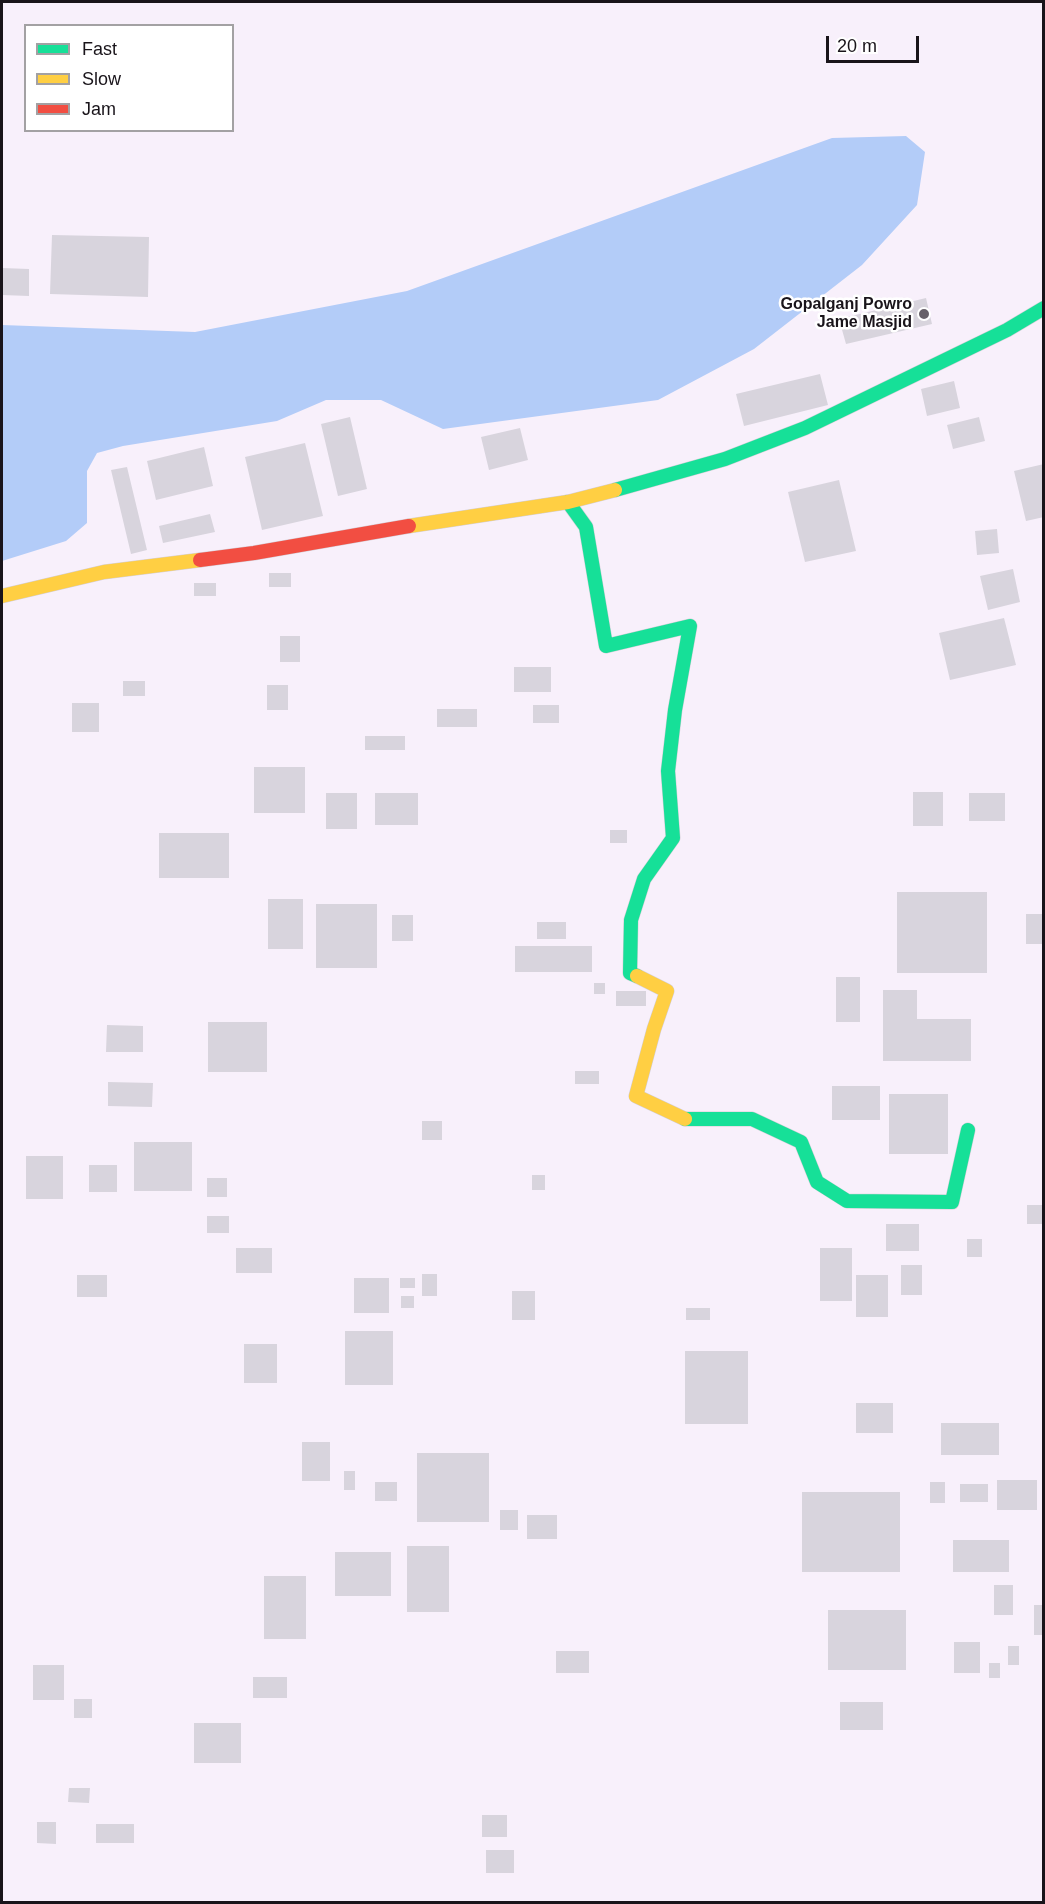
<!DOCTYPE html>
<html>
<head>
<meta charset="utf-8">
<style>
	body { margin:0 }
	#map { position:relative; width:1045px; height:1904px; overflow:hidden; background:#f8f0fb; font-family:Helvetica,sans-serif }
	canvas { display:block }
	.frame { position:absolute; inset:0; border:3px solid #19141a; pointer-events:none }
	.legend { position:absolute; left:24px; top:24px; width:210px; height:108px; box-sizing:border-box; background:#fff; border:2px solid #a3a1a3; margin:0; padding:8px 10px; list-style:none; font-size:18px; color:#19141a }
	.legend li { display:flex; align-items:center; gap:12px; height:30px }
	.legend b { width:30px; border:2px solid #a3a1a3 }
	.scale { position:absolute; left:826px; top:36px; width:93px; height:27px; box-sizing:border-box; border:3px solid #19141a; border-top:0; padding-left:8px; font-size:18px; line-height:21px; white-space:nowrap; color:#19141a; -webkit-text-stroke:4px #fff; paint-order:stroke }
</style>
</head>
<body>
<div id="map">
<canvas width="1045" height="1904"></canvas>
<div class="frame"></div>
<ul class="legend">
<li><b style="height:8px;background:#16e098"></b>Fast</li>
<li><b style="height:8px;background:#ffcf43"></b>Slow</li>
<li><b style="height:8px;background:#f24e42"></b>Jam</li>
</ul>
<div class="scale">20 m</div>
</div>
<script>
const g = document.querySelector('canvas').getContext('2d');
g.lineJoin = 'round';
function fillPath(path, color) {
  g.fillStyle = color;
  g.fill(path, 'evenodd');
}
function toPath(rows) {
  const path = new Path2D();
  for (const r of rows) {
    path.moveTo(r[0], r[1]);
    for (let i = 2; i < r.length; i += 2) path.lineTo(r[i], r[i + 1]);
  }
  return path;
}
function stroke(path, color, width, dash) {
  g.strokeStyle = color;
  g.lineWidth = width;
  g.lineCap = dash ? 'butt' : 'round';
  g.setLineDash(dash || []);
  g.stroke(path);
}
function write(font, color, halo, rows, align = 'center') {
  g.font = font + ' Helvetica,sans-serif';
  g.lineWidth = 5;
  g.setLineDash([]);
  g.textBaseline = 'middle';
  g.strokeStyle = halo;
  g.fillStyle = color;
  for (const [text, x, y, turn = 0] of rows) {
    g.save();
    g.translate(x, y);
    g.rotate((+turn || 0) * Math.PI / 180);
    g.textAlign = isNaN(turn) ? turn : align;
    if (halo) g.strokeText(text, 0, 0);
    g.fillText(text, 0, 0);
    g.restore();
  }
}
fillPath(toPath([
	[906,136,925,152,917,205,862,265,754,349,658,400,443,429,381,400,326,400,277,421,123,446,97,453,87,471,87,523,66,541,2,561,2,325,195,332,407,291,832,138]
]), '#b3ccf8');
fillPath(toPath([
	[52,235,149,237,148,297,50,294],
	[2,268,29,269,29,296,2,295],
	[926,298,932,324,846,344,839,319],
	[820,374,828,405,744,426,736,394],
	[954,381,960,408,927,416,921,389],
	[350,417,367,489,338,496,321,424],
	[979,417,985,441,953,449,947,425],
	[520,428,528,460,489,470,481,437],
	[305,443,323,516,262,530,245,457],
	[204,447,213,486,156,500,147,461],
	[1044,464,1044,517,1026,521,1014,471],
	[127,467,147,550,131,554,111,470],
	[839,480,856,551,805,562,788,492],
	[210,514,215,532,163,543,159,526],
	[997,529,999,553,977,555,975,531],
	[1013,569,1020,602,988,610,980,576],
	[269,573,291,573,291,587,269,587],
	[194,583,216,583,216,596,194,596],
	[1004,618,1016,665,950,680,939,633],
	[280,636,300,636,300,662,280,662],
	[514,667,551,667,551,692,514,692],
	[123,681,145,681,145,696,123,696],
	[267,685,288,685,288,710,267,710],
	[72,703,99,703,99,732,72,732],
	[533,705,559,705,559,723,533,723],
	[437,709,477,709,477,727,437,727],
	[365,736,405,736,405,750,365,750],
	[254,767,305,767,305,813,254,813],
	[913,792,943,792,943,826,913,826],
	[326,793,357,793,357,829,326,829],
	[375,793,418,793,418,825,375,825],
	[969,793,1005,793,1005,821,969,821],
	[610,830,627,830,627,843,610,843],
	[159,833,229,833,229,878,159,878],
	[897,892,987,892,987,973,897,973],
	[268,899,303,899,303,949,268,949],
	[316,904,377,904,377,968,316,968],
	[1026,914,1044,914,1044,944,1026,944],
	[392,915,413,915,413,941,392,941],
	[537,922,566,922,566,939,537,939],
	[515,946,592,946,592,972,515,972],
	[836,977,860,977,860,1022,836,1022],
	[594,983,605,983,605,994,594,994],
	[883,990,917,990,917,1019,971,1019,971,1061,883,1061],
	[616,991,646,991,646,1006,616,1006],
	[208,1022,267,1022,267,1072,208,1072],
	[107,1025,143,1026,143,1052,106,1052],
	[575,1071,599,1071,599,1084,575,1084],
	[108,1082,153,1083,152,1107,108,1106],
	[832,1086,880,1086,880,1120,832,1120],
	[889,1094,948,1094,948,1154,889,1154],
	[422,1121,442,1121,442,1140,422,1140],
	[134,1142,192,1142,192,1191,134,1191],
	[26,1156,63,1156,63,1199,26,1199],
	[89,1165,117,1165,117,1192,89,1192],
	[532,1175,545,1175,545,1190,532,1190],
	[207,1178,227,1178,227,1197,207,1197],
	[1027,1205,1044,1205,1044,1224,1027,1224],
	[207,1216,229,1216,229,1233,207,1233],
	[886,1224,919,1224,919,1251,886,1251],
	[967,1239,982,1239,982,1257,967,1257],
	[236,1248,272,1248,272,1273,236,1273],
	[820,1248,852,1248,852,1301,820,1301],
	[901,1265,922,1265,922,1295,901,1295],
	[422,1274,437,1274,437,1296,422,1296],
	[77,1275,107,1275,107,1297,77,1297],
	[856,1275,888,1275,888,1317,856,1317],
	[354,1278,389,1278,389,1313,354,1313],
	[400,1278,415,1278,415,1288,400,1288],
	[512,1291,535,1291,535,1320,512,1320],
	[401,1296,414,1296,414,1308,401,1308],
	[686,1308,710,1308,710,1320,686,1320],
	[345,1331,393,1331,393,1385,345,1385],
	[244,1344,277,1344,277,1383,244,1383],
	[685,1351,748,1351,748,1424,685,1424],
	[856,1403,893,1403,893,1433,856,1433],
	[941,1423,999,1423,999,1455,941,1455],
	[302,1442,330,1442,330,1481,302,1481],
	[417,1453,489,1453,489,1522,417,1522],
	[344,1471,355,1471,355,1490,344,1490],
	[997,1480,1037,1480,1037,1510,997,1510],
	[375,1482,397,1482,397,1501,375,1501],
	[930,1482,945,1482,945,1503,930,1503],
	[960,1484,988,1484,988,1502,960,1502],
	[802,1492,900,1492,900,1572,802,1572],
	[500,1510,518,1510,518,1530,500,1530],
	[527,1515,557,1515,557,1539,527,1539],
	[953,1540,1009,1540,1009,1572,953,1572],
	[407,1546,449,1546,449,1612,407,1612],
	[335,1552,391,1552,391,1596,335,1596],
	[264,1576,306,1576,306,1639,264,1639],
	[994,1585,1013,1585,1013,1615,994,1615],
	[1034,1605,1044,1605,1044,1635,1034,1635],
	[828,1610,906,1610,906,1670,828,1670],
	[954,1642,980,1642,980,1673,954,1673],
	[1008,1646,1019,1646,1019,1665,1008,1665],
	[556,1651,589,1651,589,1673,556,1673],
	[989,1663,1000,1663,1000,1678,989,1678],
	[33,1665,64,1665,64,1700,33,1700],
	[253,1677,287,1677,287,1698,253,1698],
	[74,1699,92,1699,92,1718,74,1718],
	[840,1702,883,1702,883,1730,840,1730],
	[194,1723,241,1723,241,1763,194,1763],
	[69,1788,90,1788,89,1803,68,1802],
	[482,1815,507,1815,507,1837,482,1837],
	[37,1822,56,1822,56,1844,37,1843],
	[96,1824,134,1824,134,1843,96,1843],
	[486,1850,514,1850,514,1873,486,1873]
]), '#d8d4dd');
const fast = toPath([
	[615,490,725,459,805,428,1007,330,1044,308],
	[568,502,586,527,606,646,690,626,675,710,668,771,673,838,644,879,631,920,630,973,637,976],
	[685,1119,752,1119,801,1142,817,1182,847,1201,952,1202,968,1130]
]);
const slow = toPath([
	[409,526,568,502,615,490],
	[2,596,104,572,200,560],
	[637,976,667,991,654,1029,636,1096,685,1119]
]);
const jam = toPath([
	[200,560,254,553,409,526]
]);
stroke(fast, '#d3ced6', 15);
stroke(slow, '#d3ced6', 15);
stroke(jam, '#d3ced6', 15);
stroke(fast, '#16e098', 14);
stroke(slow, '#ffcf43', 14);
stroke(jam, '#f24e42', 14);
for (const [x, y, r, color] of [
	[924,314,6,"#676169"]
]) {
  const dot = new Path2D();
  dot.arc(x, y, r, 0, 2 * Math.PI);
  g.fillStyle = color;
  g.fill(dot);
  stroke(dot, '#fff', 2);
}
write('bold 16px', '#19141a', '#fff', [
	["Gopalganj Powro",912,305],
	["Jame Masjid",912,323]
], 'right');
</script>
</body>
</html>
